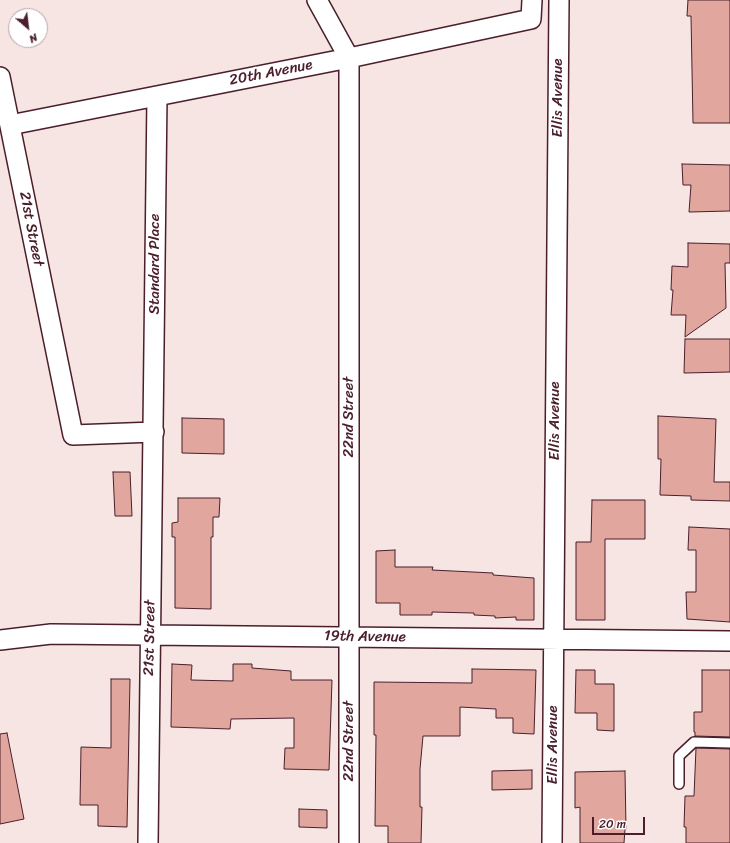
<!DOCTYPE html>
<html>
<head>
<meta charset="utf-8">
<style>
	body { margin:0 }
	#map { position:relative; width:730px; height:843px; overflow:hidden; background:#f6e5e2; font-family:Sriracha,sans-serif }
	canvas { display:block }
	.north { position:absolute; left:8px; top:8px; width:40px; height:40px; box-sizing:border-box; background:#fff; border:1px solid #b7a5aa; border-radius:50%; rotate:152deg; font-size:11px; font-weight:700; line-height:16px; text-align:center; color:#4a1f2b }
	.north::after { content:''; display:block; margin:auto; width:14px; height:18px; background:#4a1f2b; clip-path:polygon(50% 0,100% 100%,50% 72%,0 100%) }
	.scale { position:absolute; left:592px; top:817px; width:53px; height:18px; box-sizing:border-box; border:2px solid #4a1f2b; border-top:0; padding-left:5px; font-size:12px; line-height:14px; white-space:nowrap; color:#4a1f2b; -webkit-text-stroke:3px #fff; paint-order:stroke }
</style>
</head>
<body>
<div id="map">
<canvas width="730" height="843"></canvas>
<div class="north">N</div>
<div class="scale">20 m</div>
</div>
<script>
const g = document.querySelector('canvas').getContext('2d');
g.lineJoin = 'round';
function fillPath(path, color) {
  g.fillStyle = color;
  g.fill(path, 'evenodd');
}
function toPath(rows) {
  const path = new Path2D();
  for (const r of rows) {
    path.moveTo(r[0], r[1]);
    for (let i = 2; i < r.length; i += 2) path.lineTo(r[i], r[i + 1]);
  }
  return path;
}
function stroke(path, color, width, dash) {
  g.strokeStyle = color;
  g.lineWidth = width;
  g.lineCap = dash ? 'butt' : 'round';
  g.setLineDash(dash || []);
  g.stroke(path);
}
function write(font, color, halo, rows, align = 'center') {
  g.font = font + ' Sriracha,sans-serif';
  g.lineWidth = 4;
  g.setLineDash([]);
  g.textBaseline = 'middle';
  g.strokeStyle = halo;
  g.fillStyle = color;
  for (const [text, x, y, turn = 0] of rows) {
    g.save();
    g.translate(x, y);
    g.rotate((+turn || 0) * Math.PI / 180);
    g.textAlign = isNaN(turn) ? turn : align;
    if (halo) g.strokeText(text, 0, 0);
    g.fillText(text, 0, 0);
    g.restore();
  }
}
const building = toPath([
	[688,0,730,0,730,123,693,123,691,16,687,16,688,0],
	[682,164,730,165,730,211,689,212,691,185,683,185,682,164],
	[688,243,730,244,730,263,725,263,726,308,685,337,686,315,671,315,673,290,671,290,672,266,688,267,688,243],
	[685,339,730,339,730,372,684,373,685,339],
	[658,416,716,419,714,482,730,482,730,501,691,500,691,496,660,495,661,459,658,459,658,416],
	[182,418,224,419,224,454,182,453,182,418],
	[113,472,130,472,132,516,115,516,113,472],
	[178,498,220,498,219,517,213,517,213,537,211,537,211,609,175,608,175,537,172,537,172,523,178,522,178,498],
	[592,500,645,500,645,539,605,539,605,620,576,620,576,542,591,542,592,500],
	[689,527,730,529,730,622,687,619,686,592,696,592,696,550,688,550,689,527],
	[395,550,395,567,433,567,432,570,493,573,493,575,534,578,534,620,516,620,516,617,495,618,495,616,474,615,474,613,432,612,432,615,400,615,400,603,376,603,376,551,395,550],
	[172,664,192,665,191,680,233,681,233,664,252,664,252,668,291,671,291,680,332,680,329,770,284,769,285,748,294,748,294,718,231,719,230,729,171,727,172,664],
	[472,669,536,670,534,734,513,733,513,718,496,718,496,709,460,707,460,736,423,736,420,769,420,807,422,807,421,843,388,843,388,826,375,826,376,735,374,735,374,682,472,683,472,669],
	[576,670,595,670,595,684,614,684,614,731,597,730,597,713,575,713,576,670],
	[702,670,730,670,730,737,695,736,695,732,694,732,694,712,702,712,702,670],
	[111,679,130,679,127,827,98,826,98,805,80,805,81,747,111,748,111,679],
	[7,733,24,819,0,824,0,734,7,733],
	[696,748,730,749,730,843,686,843,686,827,684,827,685,796,694,796,696,748],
	[532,770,532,789,492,790,492,771,532,770],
	[625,771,626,829,625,829,624,843,580,843,580,807,575,808,575,772,625,771],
	[299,809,327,810,327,828,299,827,299,809]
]);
fillPath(building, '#e1a79f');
stroke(building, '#4a1f2b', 1);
const lane = toPath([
	[679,784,679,756,694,742,730,743]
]);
const street = toPath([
	[317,0,349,58,349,843],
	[0,77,73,435,154,432],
	[10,125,349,58,531,19,532,0],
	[0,640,51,634,730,641],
	[148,843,157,96],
	[552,843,559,0]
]);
stroke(lane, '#4a1f2b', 12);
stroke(street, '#4a1f2b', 22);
stroke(lane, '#fff', 9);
stroke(street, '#fff', 19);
write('15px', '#4a1f2b', '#fff', [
	["20th Avenue",271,73,-11],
	["Ellis Avenue",558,98,-90],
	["21st Street",31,229,79],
	["Standard Place",155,264,-90],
	["22nd Street",349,417,-90],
	["Ellis Avenue",555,421,-90],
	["19th Avenue",365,637,1],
	["21st Street",150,638,-89],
	["22nd Street",349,741,-90],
	["Ellis Avenue",553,745,-90]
]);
</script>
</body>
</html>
